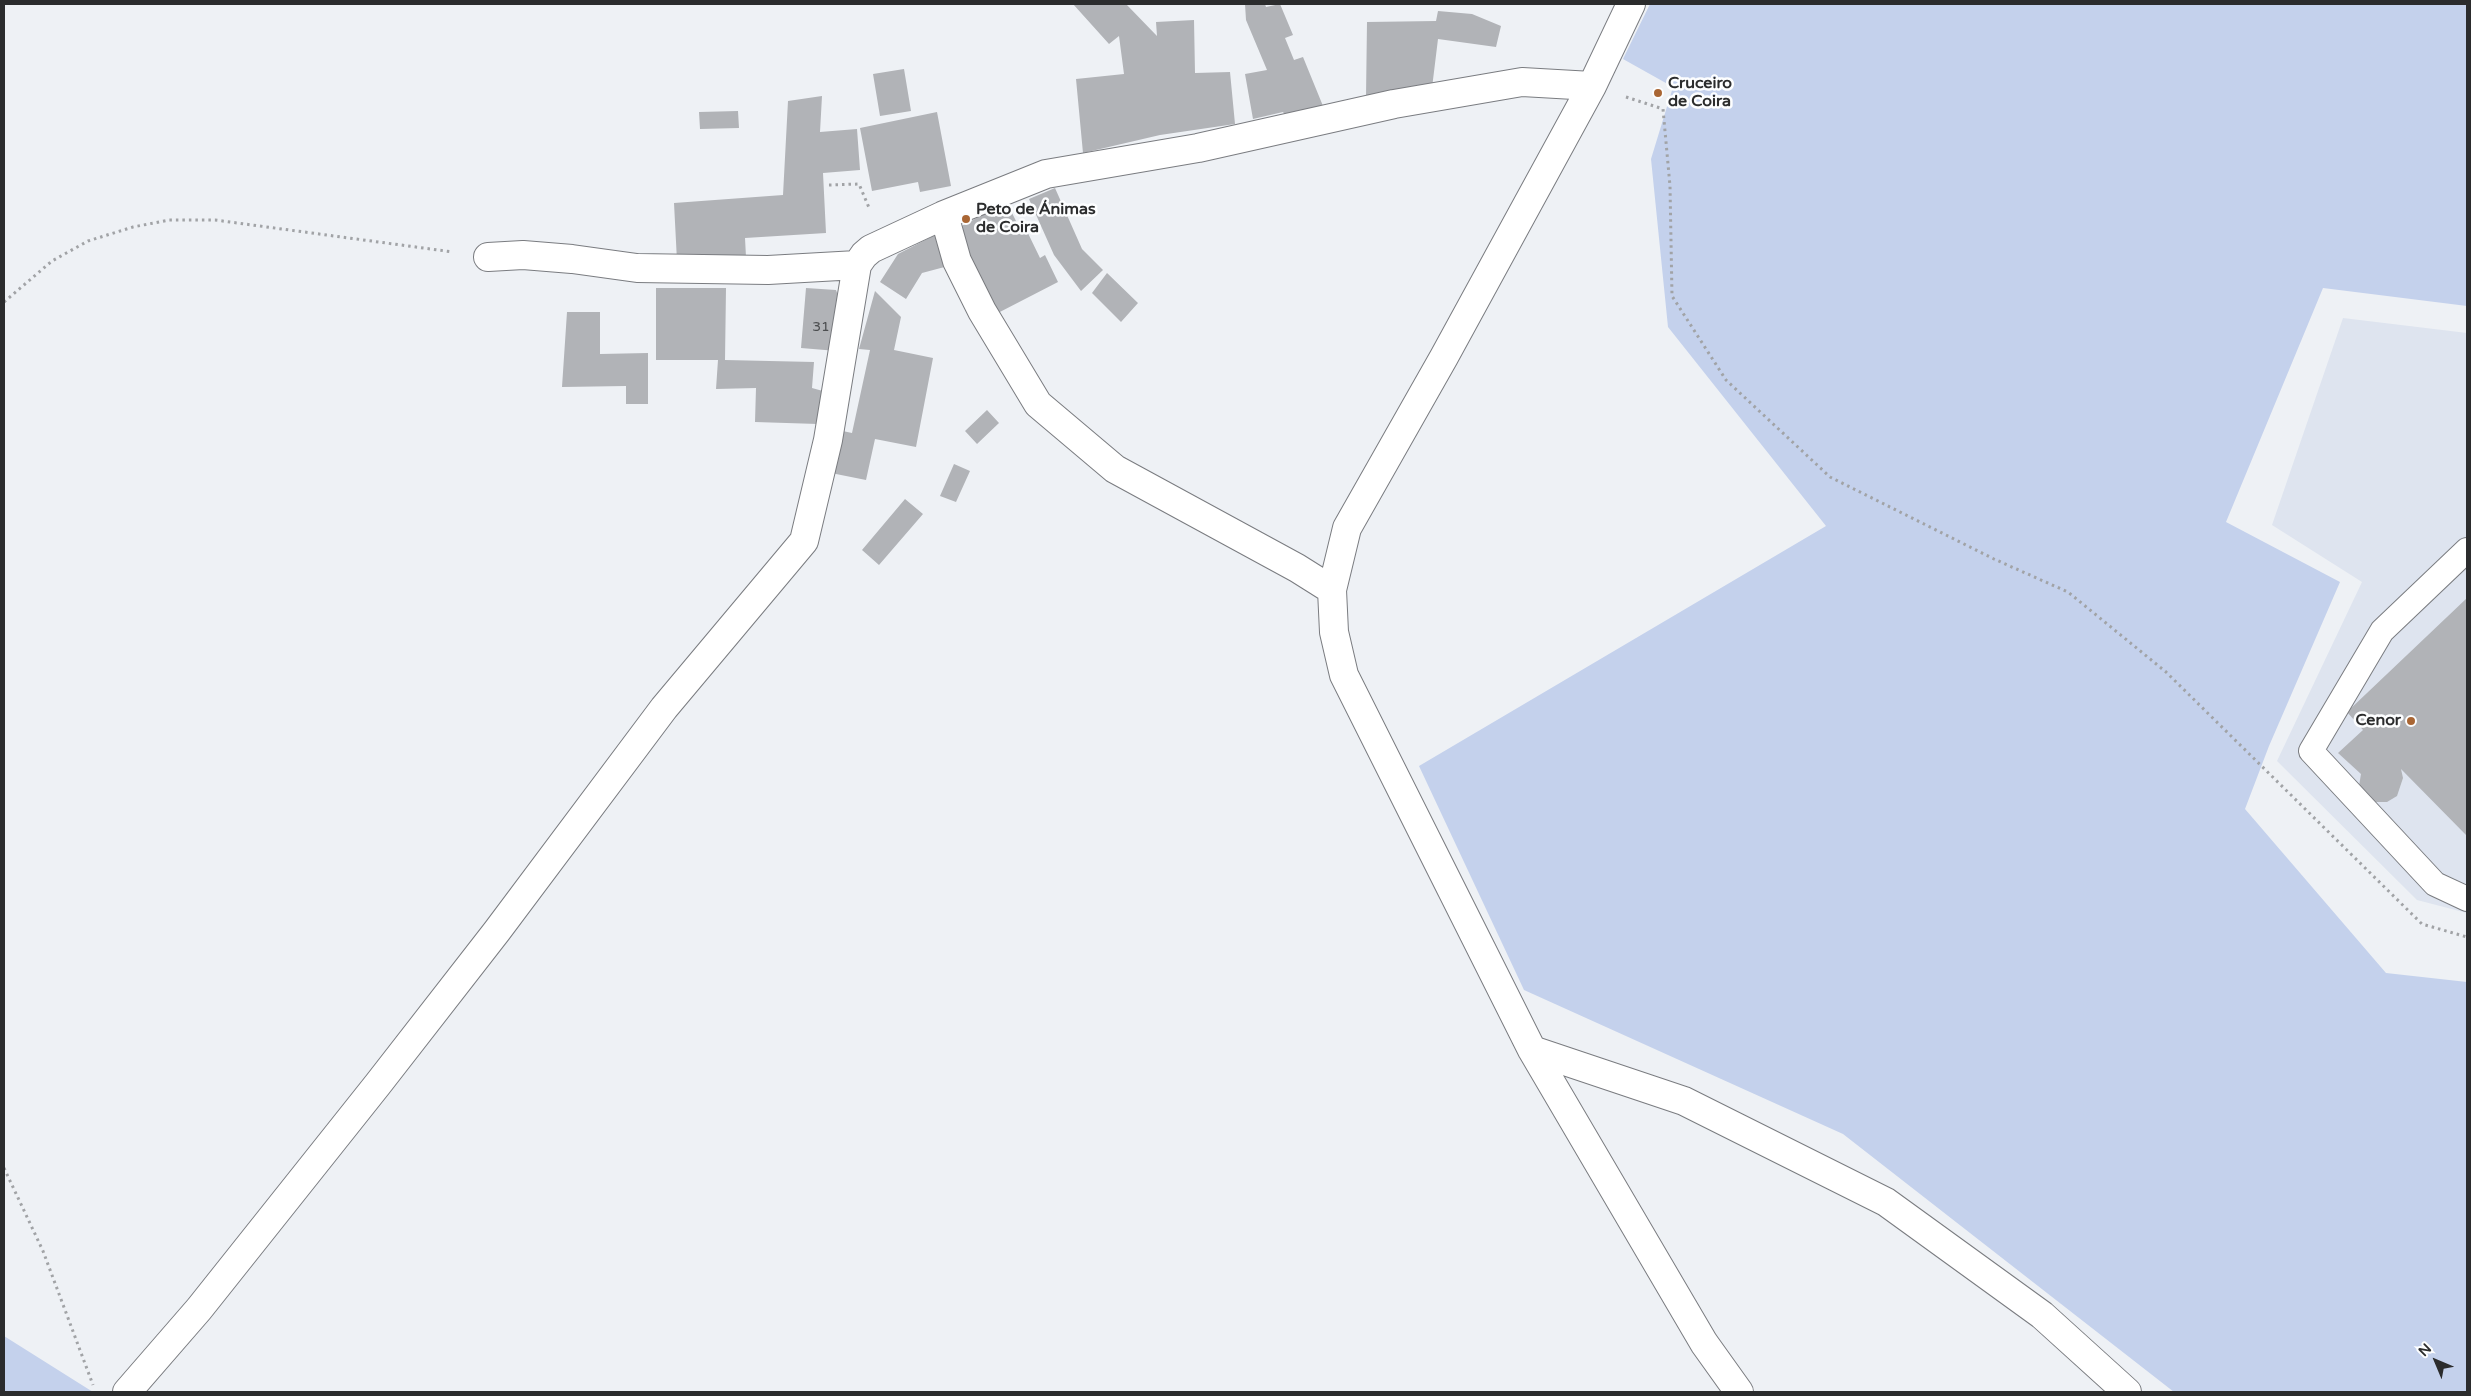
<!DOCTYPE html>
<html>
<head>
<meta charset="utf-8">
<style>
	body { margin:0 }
	#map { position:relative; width:2471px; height:1396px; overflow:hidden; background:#eef1f5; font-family:"Varela Round",sans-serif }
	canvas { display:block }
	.frame { position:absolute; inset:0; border:5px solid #2b2c2d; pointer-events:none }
	.north { position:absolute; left:2411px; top:1336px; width:50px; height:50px; -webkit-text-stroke:4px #fdfeff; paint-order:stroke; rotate:315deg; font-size:14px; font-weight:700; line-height:20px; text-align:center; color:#2b2c2d }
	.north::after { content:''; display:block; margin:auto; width:18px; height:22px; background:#2b2c2d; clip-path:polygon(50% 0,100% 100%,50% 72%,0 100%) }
</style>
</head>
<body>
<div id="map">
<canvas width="2471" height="1396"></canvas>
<div class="frame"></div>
<div class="north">N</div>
</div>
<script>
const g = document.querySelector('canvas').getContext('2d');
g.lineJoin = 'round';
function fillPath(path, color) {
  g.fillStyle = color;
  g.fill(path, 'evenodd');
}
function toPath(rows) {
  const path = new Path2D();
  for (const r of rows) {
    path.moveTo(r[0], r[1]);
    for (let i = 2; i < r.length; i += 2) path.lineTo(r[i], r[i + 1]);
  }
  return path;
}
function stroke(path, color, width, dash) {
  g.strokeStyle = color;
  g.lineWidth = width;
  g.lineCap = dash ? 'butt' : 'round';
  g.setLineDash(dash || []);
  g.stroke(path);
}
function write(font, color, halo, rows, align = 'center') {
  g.font = font + ' "Varela Round",sans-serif';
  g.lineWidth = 5;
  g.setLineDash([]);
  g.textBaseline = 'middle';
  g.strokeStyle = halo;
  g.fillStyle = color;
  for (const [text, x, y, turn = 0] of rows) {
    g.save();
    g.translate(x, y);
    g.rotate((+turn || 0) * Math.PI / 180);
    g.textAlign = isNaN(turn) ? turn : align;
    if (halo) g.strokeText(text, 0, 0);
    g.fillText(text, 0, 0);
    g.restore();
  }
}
fillPath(toPath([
	[2343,318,2467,333,2467,913,2417,900,2277,761,2362,582,2272,525]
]), '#dee4ef');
fillPath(toPath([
	[1650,4,2467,4,2467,306,2323,288,2226,522,2340,582,2269,746,2245,809,2386,973,2467,982,2467,1392,2174,1392,1843,1134,1524,990,1419,766,1826,526,1668,327,1651,159,1673,87,1623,59],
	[4,1336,93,1392,4,1392]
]), '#c4d1ec');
fillPath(toPath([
	[1073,4,1126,4,1157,36,1156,22,1194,20,1195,73,1230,72,1235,124,1160,135,1083,153,1076,79,1124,74,1119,36,1109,44],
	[1245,4,1265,4,1266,7,1280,4,1293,35,1285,38,1294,60,1303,57,1323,106,1285,115,1283,112,1253,119,1245,74,1267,70,1246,20],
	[1438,11,1472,14,1501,26,1496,47,1438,39,1432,88,1366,97,1367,22,1436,21],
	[904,69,911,111,880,116,873,74],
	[822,96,820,132,857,129,860,170,823,173,826,233,745,238,746,257,677,261,674,203,783,195,788,101],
	[738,111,739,128,700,129,699,112],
	[937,112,951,186,920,192,918,182,872,191,860,128],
	[1055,188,1082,249,1103,270,1081,291,1054,255,1029,199],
	[1010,209,1018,225,1023,223,1040,258,1045,255,1058,282,994,315,952,231,990,211,994,217],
	[937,234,952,265,922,273,906,299,880,282,898,254],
	[1107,273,1138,303,1121,322,1092,293],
	[656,288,726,288,725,360,814,362,812,388,830,393,818,424,755,422,756,388,716,389,718,360,656,360],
	[806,288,836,290,842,306,837,351,801,348],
	[875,291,901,317,894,350,933,358,916,447,875,439,866,480,831,473,838,430,852,433,870,350,859,349],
	[567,312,600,312,600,354,648,353,648,404,626,404,626,386,562,387],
	[987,410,999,423,977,444,965,431],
	[954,464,970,471,956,502,940,496],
	[905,499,923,514,879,565,862,550],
	[2467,598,2467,836,2401,769,2403,778,2397,796,2387,802,2376,802,2366,796,2359,786,2361,774,2338,753,2363,730,2347,712]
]), '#b1b3b7');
const service = toPath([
	[2467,550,2382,631,2311,751,2435,884,2467,899]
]);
const minor = toPath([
	[1631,4,1592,86,1444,357,1347,528,1332,590,1334,632,1344,675,1532,1050,1704,1343,1739,1392],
	[944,215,957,261,982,311,1038,404,1115,469,1297,568,1332,590],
	[488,257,523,255,572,259,637,268,768,270,857,265],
	[1532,1050,1684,1101,1886,1202,2042,1315,2127,1392],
	[127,1392,199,1309,378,1084,497,931,664,708,804,541,828,440,857,265,864,255,871,249,944,215,1046,174,1198,148,1394,104,1522,82,1592,86]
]);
stroke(service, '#7a7c80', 26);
stroke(minor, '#7a7c80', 30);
stroke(toPath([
	[1626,97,1663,109,1670,186,1672,296,1726,380,1830,477,1994,559,2068,592,2166,672,2422,924,2467,937],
	[829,185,859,184,870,210],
	[4,302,52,261,88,241,133,227,169,220,215,220,453,252],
	[4,1168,43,1251,93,1385]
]), '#a1a3a6', 3, [2.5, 4]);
stroke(service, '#fff', 24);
stroke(minor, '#fff', 28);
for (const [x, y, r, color] of [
	[1658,93,5,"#a96634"],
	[966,219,5,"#a96634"],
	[2411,721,5,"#a96634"]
]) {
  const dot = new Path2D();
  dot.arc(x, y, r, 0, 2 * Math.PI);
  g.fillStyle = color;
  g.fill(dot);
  stroke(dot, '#fdfeff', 2);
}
write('14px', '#4c4e50', null, [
	["31",821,327]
]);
write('bold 16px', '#2b2c2d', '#fdfeff', [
	["Cruceiro",1668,84],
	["de Coira",1668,102],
	["Peto de Ánimas",976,210],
	["de Coira",976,228],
	["Cenor",2401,721,"right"]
], 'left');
</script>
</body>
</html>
